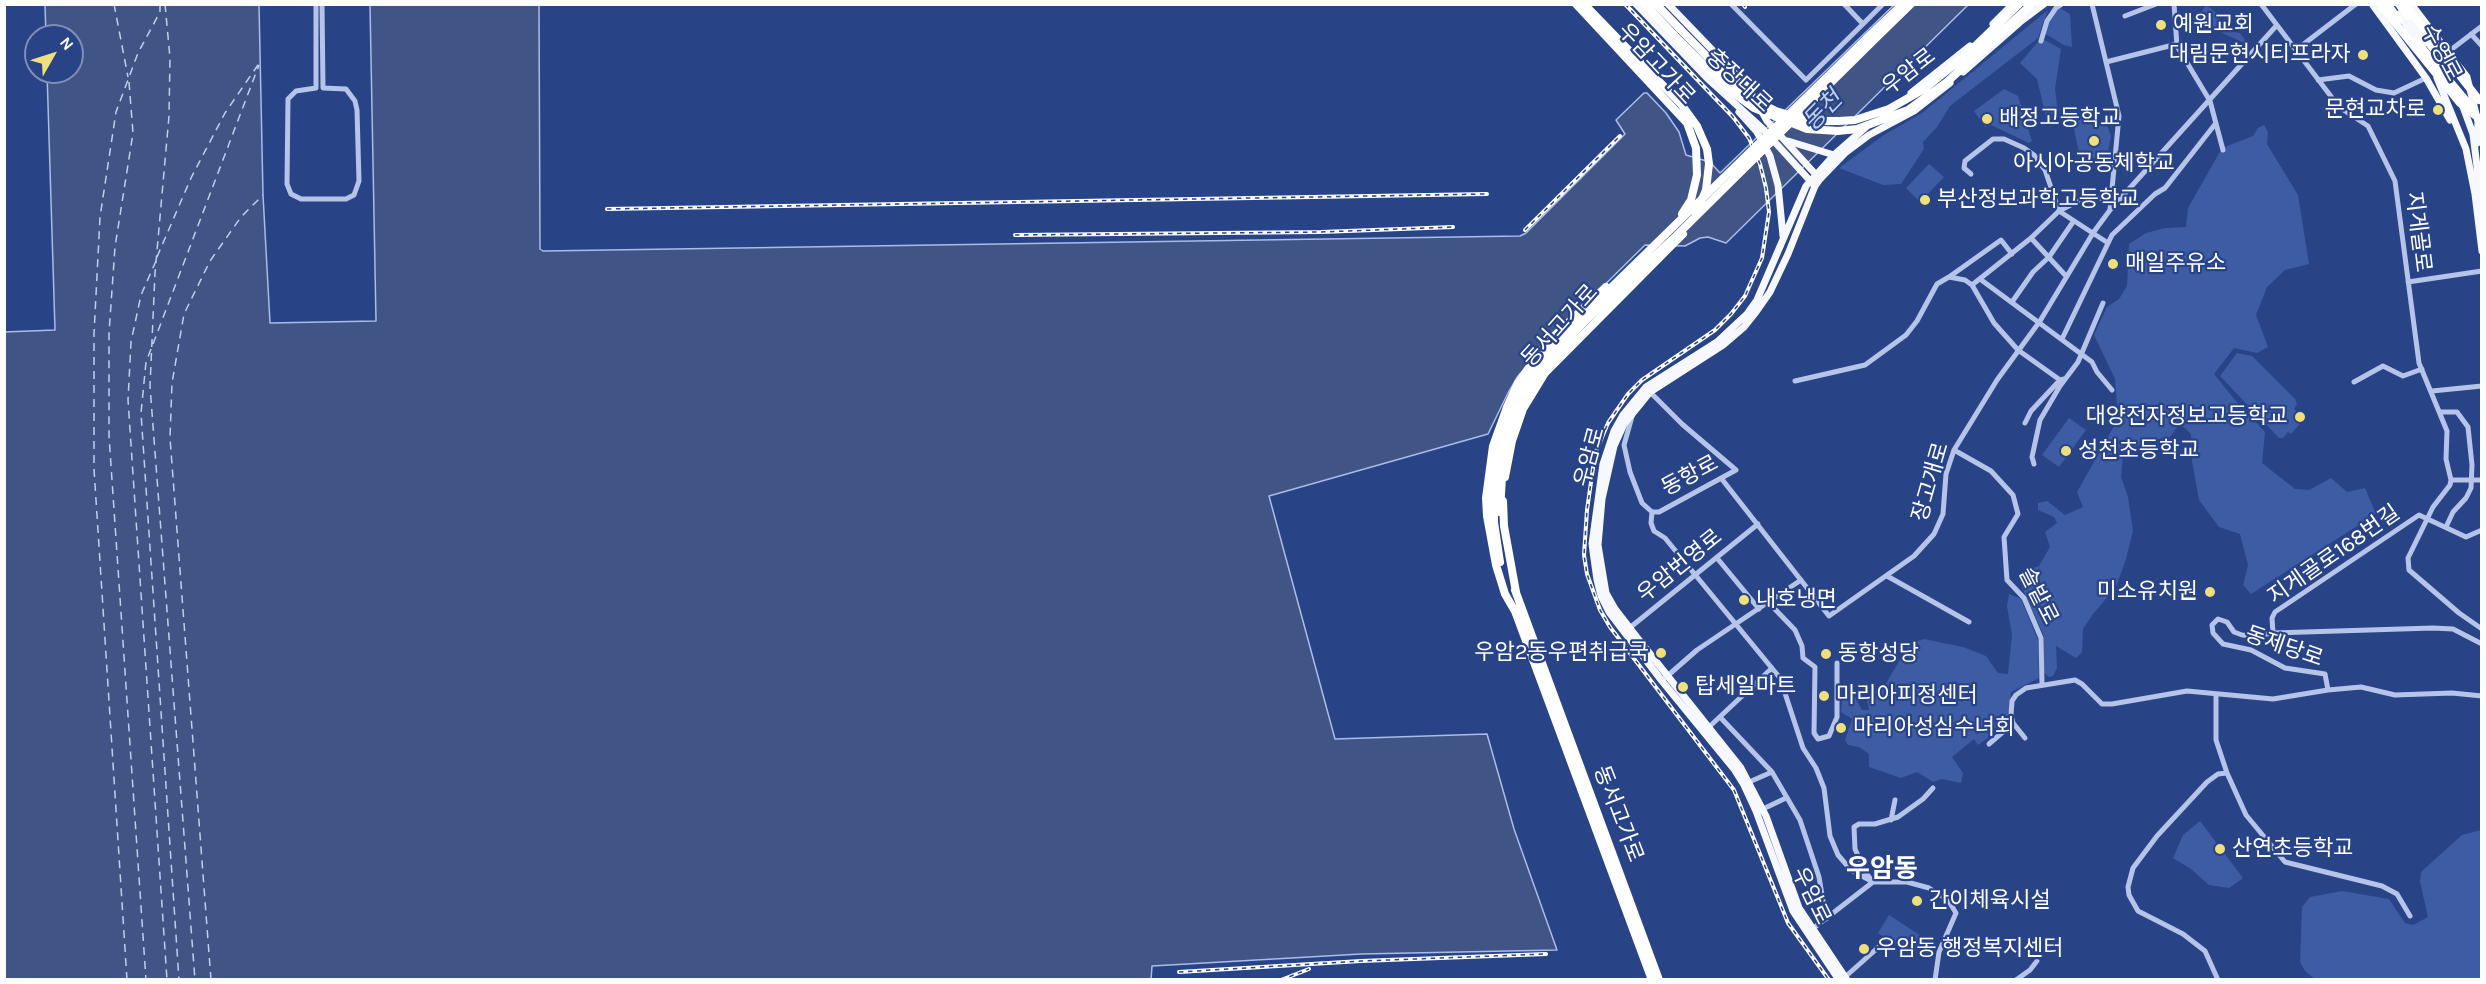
<!DOCTYPE html>
<html>
<head>
<meta charset="utf-8">
<style>
	body { margin:0 }
	#map { position:relative; width:2486px; height:984px; overflow:hidden; background:#294387; font-family:Karla,sans-serif }
	canvas { display:block }
	.frame { position:absolute; inset:0; border:6px solid #fff; pointer-events:none }
	.north { position:absolute; left:24px; top:24px; width:60px; height:60px; box-sizing:border-box; background:#294387; border:2px solid #7f8eb7; border-radius:50%; rotate:51deg; font-size:16px; font-weight:700; line-height:24px; text-align:center; color:#fff }
	.north::after { content:''; display:block; margin:auto; width:21px; height:27px; background:#efe07c; clip-path:polygon(50% 0,100% 100%,50% 72%,0 100%) }
</style>
</head>
<body>
<div id="map">
<canvas width="2486" height="984"></canvas>
<div class="frame"></div>
<div class="north">N</div>
</div>
<script>
const g = document.querySelector('canvas').getContext('2d');
g.lineJoin = 'round';
function fillPath(path, color) {
  g.fillStyle = color;
  g.fill(path, 'evenodd');
}
function toPath(rows) {
  const path = new Path2D();
  for (const r of rows) {
    path.moveTo(r[0], r[1]);
    for (let i = 2; i < r.length; i += 2) path.lineTo(r[i], r[i + 1]);
  }
  return path;
}
function stroke(path, color, width, dash) {
  g.strokeStyle = color;
  g.lineWidth = width;
  g.lineCap = dash ? 'butt' : 'round';
  g.setLineDash(dash || []);
  g.stroke(path);
}
function write(font, color, halo, rows, align = 'center') {
  g.font = font + ' Karla,"Noto Sans KR",sans-serif';
  g.lineWidth = 4.5;
  g.setLineDash([]);
  g.textBaseline = 'middle';
  g.strokeStyle = halo;
  g.fillStyle = color;
  for (const [text, x, y, turn = 0] of rows) {
    g.save();
    g.translate(x, y);
    g.rotate((+turn || 0) * Math.PI / 180);
    g.textAlign = isNaN(turn) ? turn : align;
    if (halo) g.strokeText(text, 0, 0);
    g.fillText(text, 0, 0);
    g.restore();
  }
}
fillPath(toPath([
	[2206,5,2217,13,2219,23,2226,24,2233,32,2240,33,2245,40,2244,43,2203,24,2201,27,2191,22,2191,18,2202,11],
	[2060,8,2070,14,2072,47,2064,45,2044,33,2049,22],
	[2048,10,2038,38,1950,106,1937,127,1923,142,1924,149,1901,184,1883,185,1839,168,1884,135,1922,113],
	[2041,38,2061,49,2055,89,2058,115,2046,117,2037,79,2020,63],
	[2004,89,2018,96,2032,141,2029,143,1991,125,1985,127,1974,111],
	[2076,116,2107,125,2111,136,2107,158,2080,158,2073,124],
	[2264,125,2268,132,2267,144,2298,195,2309,264,2285,270,2267,287,2256,315,2268,347,2257,353,2234,348,2214,374,2235,400,2265,432,2262,463,2295,489,2309,490,2331,478,2347,492,2365,488,2376,514,2251,594,2243,585,2248,565,2240,534,2219,527,2199,500,2192,461,2191,434,2180,424,2165,443,2140,444,2123,456,2121,477,2128,497,2133,531,2126,559,2116,587,2093,614,2083,629,2082,652,2076,658,2056,646,2057,668,2053,676,2049,677,2044,673,2044,636,2021,585,2025,571,2039,566,2050,547,2045,532,2057,523,2054,517,2038,510,2038,503,2047,501,2065,515,2083,507,2077,492,2118,419,2115,379,2094,335,2107,307,2119,299,2127,286,2129,244,2146,233,2165,228,2186,227,2188,208,2222,148,2253,136,2258,128],
	[1929,164,1944,177,1920,202,1906,188],
	[2237,353,2252,356,2295,399,2297,404,2294,409,2304,419,2291,434,2288,432,2283,438,2279,438,2220,376],
	[2069,418,2086,430,2059,467,2042,455],
	[2009,594,2021,599,2038,640,2039,678,2011,692,2008,718,2003,727,1978,745,1974,739,1952,757,1963,773,1961,783,1942,779,1933,782,1917,772,1901,778,1869,767,1869,754,1859,747,1848,745,1845,740,1852,719,1841,712,1842,697,1853,693,1862,710,1869,710,1865,691,1884,687,1909,644,1924,639,1963,647,1986,656,1998,673,2008,674,2012,635,2007,606],
	[2200,821,2243,878,2229,888,2209,885,2191,869,2173,858,2183,835],
	[2481,830,2481,979,2316,980,2305,971,2300,962,2302,907,2310,897,2342,891,2389,899,2405,923,2413,925,2428,917,2420,882,2421,872,2462,835],
	[1889,915,1924,938,1912,956,1878,933]
]), '#3e5ca3');
const water = toPath([
	[45,5,259,5,263,195,270,323,376,321,370,5,539,5,540,249,543,251,1520,236,1526,233,1625,134,1616,120,1644,93,1647,93,1666,113,1679,132,1686,155,1710,162,1720,173,1894,5,1968,5,1726,243,1708,237,1700,238,1685,246,1645,245,1572,317,1518,376,1508,393,1488,434,1269,496,1335,739,1487,734,1514,829,1557,950,1361,954,1152,966,1151,980,5,979,4,332,55,330,47,72,72,72,72,36,46,36,45,5]
]);
fillPath(water, '#415486');
stroke(water, '#aabde8', 1.5);
stroke(toPath([
	[114,4,128,77],
	[165,4,170,58,169,116,155,273,150,386,195,980],
	[129,82,133,133,115,247,109,333,109,436,146,980],
	[157,257,191,178,225,113,260,62],
	[156,261,141,295,131,342,128,400,167,980],
	[153,344,259,65],
	[151,349,146,362,141,413,179,980],
	[127,980,94,469,94,334,100,217,116,112,138,53,160,12,160,4],
	[211,980,170,438,172,383,184,314,210,261,241,217,263,195]
]), '#c1cfef', 1.5, [8, 6]);
stroke(toPath([
	[316,4,316,88,296,91,288,99,287,184,291,194,301,199,346,199,354,195,359,181,357,110,355,101,346,89,323,88,322,4],
	[1731,4,1806,80,1863,24],
	[1844,4,1863,24,1883,4],
	[2092,4,2119,116,2110,210],
	[2174,4,2177,46,2210,101,2223,150],
	[2261,4,2339,107,2368,126,2395,181,2419,363,2447,431,2446,459,2451,480,2450,485,2433,507,2408,558,2409,570,2459,613,2482,629],
	[2125,16,2156,4],
	[2471,34,2482,46],
	[2041,41,2047,21,2056,8,2062,4],
	[2296,50,2356,4],
	[2448,52,2482,26],
	[2106,62,2177,44],
	[2318,80,2349,76,2376,90,2394,93,2426,78],
	[1971,174,1964,168,1965,161,1993,139,2004,139,2024,148,2034,155,2045,170,2059,211,2108,243],
	[2031,238,2066,276],
	[1949,277,2001,240,2012,254],
	[1980,279,2092,362,2097,372,2112,390],
	[2408,282,2482,271],
	[1972,285,2031,238,2059,211,2088,196,2111,200],
	[2012,302,2033,272,2049,257,2073,222],
	[2062,339,2112,235,2155,194,2165,188,2216,123],
	[1795,381,1865,365,1906,335,1917,321,1937,284,1949,277,1965,280,1972,285,1994,323,2018,350,2060,380],
	[2354,382,2383,366,2403,376,2422,369],
	[2432,391,2482,386],
	[2440,412,2457,412,2468,427,2472,465,2471,488,2466,498,2453,512,2446,527],
	[1633,413,1624,445,1630,472,1642,503,1652,512,1659,512,1736,470,1682,424,1650,392],
	[2025,423,2031,411,2060,380,2064,379],
	[1954,450,1991,471,2013,495,2018,514,2004,537,2007,580,2024,598,2041,638,2042,684],
	[2034,464,2032,457,2040,420,2060,386,2078,362,2103,303],
	[1721,478,1829,616,1914,556,1934,534,1943,514,1946,474,1954,450,1997,380,2040,321,2093,233,2110,210,2277,25],
	[2451,480,2482,480],
	[1652,512,1651,523,1654,531,1665,538,1780,678,1803,748,1816,768,1824,788,1830,836,1838,855,1851,870,1873,882,1907,882,1929,888,1948,900,1956,913,1939,952,1935,980],
	[1717,558,1759,609],
	[1887,576,1969,622],
	[1769,603,1795,630,1802,646,1803,658,1815,667,1814,733,1818,739,1829,736,1837,717,1837,663],
	[1627,630,1758,524],
	[2273,633,2272,618,2275,612,2419,515,2466,537,2482,530],
	[1665,678,1697,650,1801,580],
	[2328,690,2325,674,2285,668,2251,650,2223,644,2213,633,2212,625,2218,619,2227,622,2234,632,2242,635,2255,636,2273,633,2433,628,2453,629,2482,644],
	[2216,695,2216,740,2227,773,2246,815,2285,862,2382,886,2397,894,2410,916],
	[1720,717,1772,772,1800,820,1819,877,1826,919],
	[1709,727,1772,668],
	[2025,738,2013,723,2011,715,2012,701,2016,695,2026,688,2075,680,2082,684,2102,704,2112,704,2187,691,2273,699,2328,690,2361,687,2395,695,2452,693,2482,696],
	[1989,744,2013,723],
	[1749,782,1772,772],
	[1763,809,1786,798],
	[1891,820,1895,800],
	[1811,930,1873,882,1866,873,1855,849,1854,827,1859,824,1875,824,1898,817,1923,799,1933,788],
	[1845,977,1881,945],
	[2016,980,2030,970,2037,961],
	[2218,980,2205,951,2183,934,2138,911,2129,895,2128,887,2133,868,2157,836,2207,782,2218,774,2227,773]
]), '#b5c4e8', 5);
stroke(toPath([
	[1636,4,1709,80,1762,128,1813,184],
	[1668,4,1747,86,1754,98],
	[2372,4,2426,78,2450,120],
	[2411,4,2467,77,2478,122,2477,143],
	[2399,14,2419,45],
	[2405,16,2425,43],
	[1993,24,2013,4],
	[1963,72,2020,22,2044,4],
	[2437,78,2466,149,2475,194,2482,251],
	[1911,93,1970,46],
	[2462,104,2473,134,2482,207],
	[1760,108,1767,121,1818,177],
	[1739,112,1757,132,1770,156,1778,185,1783,236],
	[1788,141,1834,155],
	[1839,980,1793,911,1756,811,1744,785,1734,769,1662,681,1609,612,1601,596,1597,580,1592,544,1603,464,1614,431,1623,415,1646,387,1717,342,1747,314,1757,300,1806,186,1834,155,1866,127],
	[1847,980,1799,908,1766,816,1741,768,1639,640,1615,609,1606,593,1598,545,1602,499,1614,446,1624,424,1650,392,1723,345,1744,327,1756,312,1770,292,1788,254,1815,186,1820,179,1845,153,1869,135,1914,111,1950,83]
]), '#f7f8fe', 7);
stroke(toPath([
	[1576,4,1687,123,1696,148,1697,175,1691,200,1682,214],
	[1584,4,1681,104,1697,126,1707,149,1709,164,1706,190,1696,214],
	[1645,4,1674,35],
	[1656,4,1680,29],
	[2399,4,2408,16],
	[1867,38,1903,4],
	[1870,44,1911,4],
	[1505,477,1512,441,1523,409,1545,373,1683,234],
	[1503,501,1504,526,1516,592],
	[1494,522,1500,562],
	[1515,590,1659,980],
	[1515,611,1652,980],
	[1516,613,1505,594,1496,565,1487,516,1486,498,1493,446,1507,407,1518,383,1535,359,1549,341,1606,287]
]), '#fff', 8);
const rail = toPath([
	[1625,4,1733,117,1749,138,1760,164,1766,188,1769,212,1762,258,1745,296,1731,314,1715,330,1642,380,1628,394,1608,423,1595,454,1587,510,1584,555,1587,574,1600,610,1610,627,1734,790,1788,923,1829,980],
	[1743,4,1745,7],
	[607,209,1487,194],
	[1525,230,1620,136],
	[1015,235,1321,232,1453,227],
	[1179,972,1361,961,1546,954],
	[1281,980,1309,969]
]);
stroke(rail, '#fff', 4);
stroke(rail, '#294387', 1.5, [4.5]);
stroke(toPath([
	[2387,4,2399,20],
	[2404,4,2479,100],
	[2382,7,2460,103,2482,121],
	[1680,29,1731,81,1756,101,1776,111,1808,121,1839,121,1855,120,1889,109,1924,89,1965,56,2019,4],
	[1674,35,1728,89,1754,108,1807,129,1838,131,1857,129,1908,110,1947,82,2032,4],
	[2425,38,2453,74],
	[2416,41,2472,108],
	[1500,512,1503,459,1511,428,1530,388,1550,359,1584,322,1672,240,1870,44],
	[1494,522,1494,480,1501,439,1516,399,1551,346,1867,38]
]), '#fff', 8);
for (const [x, y, r, color] of [
	[2161,25,6,"#efe07c"],
	[2363,55,6,"#efe07c"],
	[2438,110,6,"#efe07c"],
	[1987,119,6,"#efe07c"],
	[2094,141,6,"#efe07c"],
	[1925,200,6,"#efe07c"],
	[2113,264,6,"#efe07c"],
	[2300,417,6,"#efe07c"],
	[2066,451,6,"#efe07c"],
	[2210,592,6,"#efe07c"],
	[1744,600,6,"#efe07c"],
	[1661,653,6,"#efe07c"],
	[1826,654,6,"#efe07c"],
	[1683,687,6,"#efe07c"],
	[1824,696,6,"#efe07c"],
	[1841,728,6,"#efe07c"],
	[2220,849,6,"#efe07c"],
	[1917,901,6,"#efe07c"],
	[1864,949,6,"#efe07c"]
]) {
  const dot = new Path2D();
  dot.arc(x, y, r, 0, 2 * Math.PI);
  g.fillStyle = color;
  g.fill(dot);
  stroke(dot, '#294387', 2);
}
write('22px', '#fff', '#294387', [
	["예원교회",2173,25],
	["대림문현시티프라자",2351,55,"right"],
	["문현교차로",2426,110,"right"],
	["배정고등학교",1999,119],
	["아시아공동체학교",2094,164,"center"],
	["부산정보과학고등학교",1937,200],
	["매일주유소",2125,264],
	["대양전자정보고등학교",2288,417,"right"],
	["성천초등학교",2078,451],
	["미소유치원",2198,592,"right"],
	["내호냉면",1756,600],
	["우암2동우편취급국",1649,653,"right"],
	["동항성당",1838,654],
	["탑세일마트",1695,687],
	["마리아피정센터",1836,696],
	["마리아성심수녀회",1853,728],
	["산연초등학교",2232,849],
	["간이체육시설",1929,901],
	["우암동 행정복지센터",1876,949]
], 'left');
write('22px', '#fff', '#294387', [
	["수영로",2441,53,62],
	["우암고가로",1656,64,47],
	["우암로",1909,72,-38],
	["충장대로",1739,81,43],
	["지게골로",2418,232,83],
	["동서고가로",1560,326,-48],
	["우암로",1590,457,-75],
	["동항로",1690,476,-28],
	["장고개로",1931,482,-74],
	["지게골로168번길",2334,555,-35],
	["우암번영로",1680,566,-39],
	["솔밭로",2038,596,63],
	["동제당로",2284,647,19],
	["동서고가로",1618,814,69],
	["우암로",1811,896,64]
]);
write('italic 24px', '#c1cfef', '#294387', [
	["동천",1823,111,-46]
]);
write('bold 26px', '#fff', '#294387', [
	["우암동",1882,870]
]);
</script>
</body>
</html>
